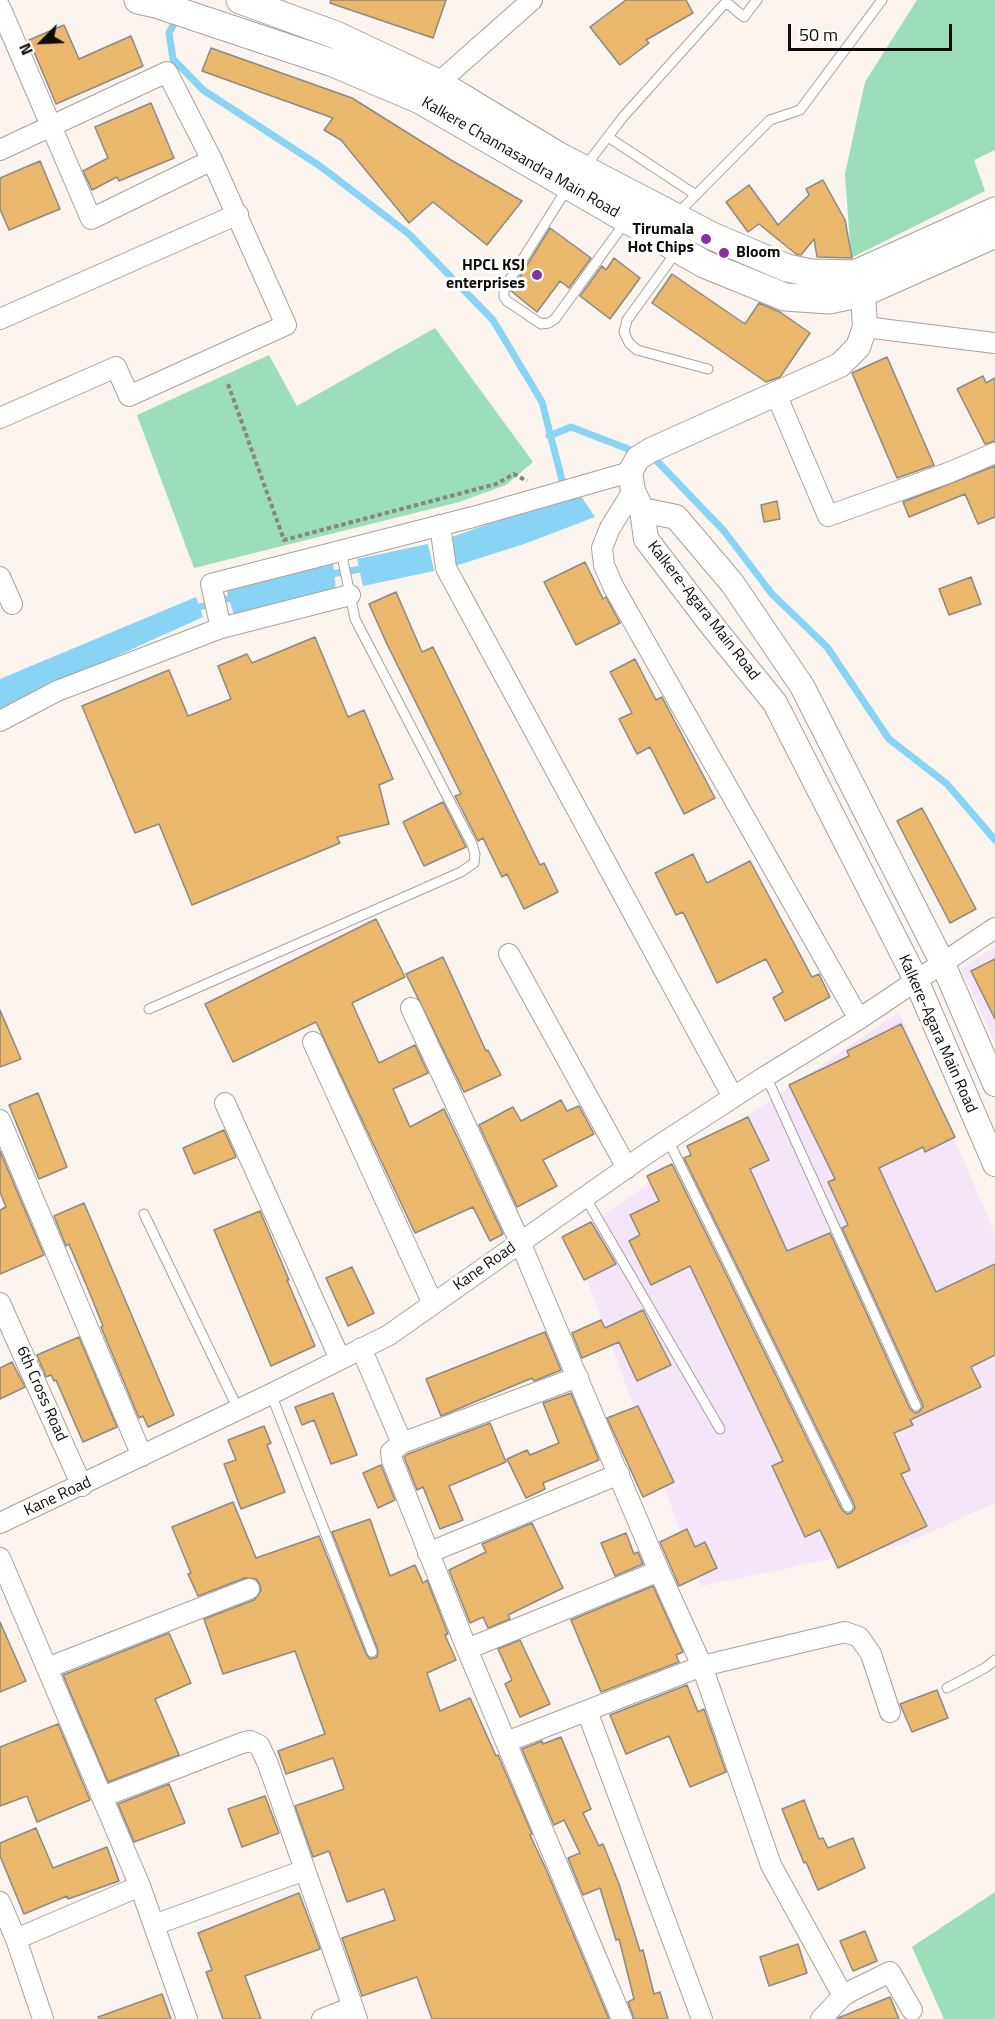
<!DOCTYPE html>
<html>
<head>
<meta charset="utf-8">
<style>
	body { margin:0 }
	#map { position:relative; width:995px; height:2019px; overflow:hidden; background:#fbf3ee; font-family:"Titillium Web",sans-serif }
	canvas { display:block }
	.north { position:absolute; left:12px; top:12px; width:60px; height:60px; -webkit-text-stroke:4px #fff; paint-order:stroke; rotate:246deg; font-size:16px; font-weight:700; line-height:24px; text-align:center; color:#0e0c0a }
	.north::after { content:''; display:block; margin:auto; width:21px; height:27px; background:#0e0c0a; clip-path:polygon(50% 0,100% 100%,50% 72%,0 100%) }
	.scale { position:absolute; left:788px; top:24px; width:164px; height:27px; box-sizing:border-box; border:3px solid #0e0c0a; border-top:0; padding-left:8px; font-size:18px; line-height:21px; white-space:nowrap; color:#0e0c0a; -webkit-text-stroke:4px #fff; paint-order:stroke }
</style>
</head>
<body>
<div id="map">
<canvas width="995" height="2019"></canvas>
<div class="north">N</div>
<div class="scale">50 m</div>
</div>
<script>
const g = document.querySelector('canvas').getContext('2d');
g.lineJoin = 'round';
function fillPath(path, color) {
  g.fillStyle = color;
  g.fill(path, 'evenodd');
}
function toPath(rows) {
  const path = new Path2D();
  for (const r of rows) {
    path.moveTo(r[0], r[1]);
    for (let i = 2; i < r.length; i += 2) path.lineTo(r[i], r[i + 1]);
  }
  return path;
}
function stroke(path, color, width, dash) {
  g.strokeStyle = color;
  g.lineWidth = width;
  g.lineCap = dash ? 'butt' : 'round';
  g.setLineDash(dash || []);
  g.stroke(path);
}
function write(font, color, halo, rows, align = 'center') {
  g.font = font + ' "Titillium Web",sans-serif';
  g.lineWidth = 6;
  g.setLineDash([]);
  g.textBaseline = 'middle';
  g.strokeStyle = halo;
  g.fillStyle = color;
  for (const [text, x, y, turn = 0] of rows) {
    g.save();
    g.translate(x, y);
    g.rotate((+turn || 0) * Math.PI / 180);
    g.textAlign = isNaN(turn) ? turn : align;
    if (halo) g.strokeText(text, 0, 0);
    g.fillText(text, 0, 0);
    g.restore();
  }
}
fillPath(toPath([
	[995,947,995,1043,961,968],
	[899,1012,995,1233,995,1503,904,1544,701,1586,571,1237]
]), '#f4e5f8');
fillPath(toPath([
	[917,0,995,0,995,150,974,160,985,191,851,258,845,174,865,82],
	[435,328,533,462,506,485,459,502,194,568,137,415,269,355,297,406],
	[995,1892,995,2019,944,2019,912,1947]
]), '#9cdeb9');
fillPath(toPath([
	[578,492,595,517,524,544,455,566,449,538],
	[428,544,434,571,363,586,357,559],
	[333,563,336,591,234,615,226,588],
	[196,597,203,617,0,709,0,679]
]), '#89d3f5');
stroke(toPath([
	[177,18,169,33,173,59,203,90,320,166,409,234,493,320,542,402,564,488],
	[549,436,571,427,636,452],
	[650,457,656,460,724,531,772,594,827,647,889,739,947,784,995,840],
	[326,575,366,568],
	[193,609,237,596]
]), '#89d3f5', 7);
const building = toPath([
	[331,0,446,0,433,38,330,3,331,0],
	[626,0,686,0,693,13,646,40,649,43,620,65,590,27,626,0],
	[64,25,79,59,131,36,143,66,56,104,29,40,64,25],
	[211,48,352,98,451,160,522,201,487,245,433,202,409,223,341,140,324,130,333,118,202,71,211,48],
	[151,103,174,158,119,181,117,177,92,190,83,171,108,158,95,127,151,103],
	[40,161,60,209,9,230,0,209,0,178,40,161],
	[823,180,845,220,852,258,817,257,814,239,801,255,796,254,759,224,748,232,726,202,749,185,778,225,809,195,806,189,823,180],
	[550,228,591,258,569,288,560,281,537,312,511,291,550,228],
	[614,258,640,278,610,319,580,296,602,266,606,270,614,258],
	[672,274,745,324,759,303,780,312,810,333,780,377,766,382,652,303,672,274],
	[887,357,934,465,897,478,852,373,887,357],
	[983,376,986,383,995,378,995,441,985,444,957,389,983,376],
	[995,466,995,517,978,524,965,494,909,517,903,502,995,466],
	[777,501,780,519,764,522,761,505,777,501],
	[585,562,603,599,606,597,620,623,576,645,544,582,585,562],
	[971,577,981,604,949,615,939,589,971,577],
	[396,592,422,652,433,647,540,865,544,863,558,892,524,909,507,874,502,877,483,838,478,841,455,796,461,794,386,642,369,604,396,592],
	[315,637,348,717,364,710,393,779,379,785,389,824,337,837,340,843,192,905,159,824,135,833,82,706,169,670,188,716,231,699,218,666,247,654,252,663,315,637],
	[635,659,656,700,662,697,715,798,684,814,650,747,637,754,619,719,632,713,610,672,635,659],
	[443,802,466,847,424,866,403,822,443,802],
	[922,808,976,909,950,923,897,821,922,808],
	[693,854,707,883,750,861,812,977,819,974,830,997,785,1021,773,998,783,992,766,959,717,983,683,912,676,915,655,873,693,854],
	[376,919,405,977,352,1003,379,1063,415,1045,428,1073,393,1089,410,1127,444,1109,503,1234,490,1241,473,1207,415,1233,316,1022,233,1062,205,1004,376,919],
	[443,957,486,1051,488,1050,501,1075,464,1092,406,974,443,957],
	[995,959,995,1019,971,971,995,959],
	[0,1010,21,1059,0,1067,0,1010],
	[901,1024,955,1137,925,1152,923,1147,879,1168,936,1292,995,1264,995,1355,971,1367,981,1387,910,1420,913,1425,894,1433,910,1470,901,1474,927,1526,838,1568,820,1530,805,1537,772,1466,783,1461,690,1266,651,1285,629,1241,640,1235,630,1215,659,1201,647,1176,672,1164,842,1510,847,1514,851,1513,855,1508,854,1504,684,1158,691,1155,687,1146,748,1117,769,1160,750,1169,787,1251,830,1233,910,1409,915,1413,919,1412,923,1407,922,1403,842,1228,848,1225,828,1182,835,1179,789,1085,849,1056,847,1051,901,1024],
	[38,1093,67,1167,39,1179,9,1105,38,1093],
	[561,1100,567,1111,579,1106,594,1134,543,1160,557,1186,517,1207,479,1125,513,1107,521,1121,561,1100],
	[224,1130,236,1157,194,1174,183,1148,224,1130],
	[0,1151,44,1255,0,1274,0,1210,6,1207,0,1192,0,1151],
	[84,1203,174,1415,148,1427,143,1416,139,1418,101,1327,103,1326,88,1289,69,1244,66,1246,54,1216,84,1203],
	[260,1211,289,1280,287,1280,315,1346,271,1366,214,1230,260,1211],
	[591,1222,616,1264,584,1280,562,1237,591,1222],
	[352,1267,374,1313,348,1326,326,1278,352,1267],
	[643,1310,671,1365,637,1381,619,1342,582,1358,572,1333,601,1320,605,1328,643,1310],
	[545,1332,561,1370,534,1381,532,1378,441,1416,426,1379,545,1332],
	[79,1337,117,1427,83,1442,56,1380,54,1381,51,1375,46,1377,37,1355,79,1337],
	[12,1362,25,1387,0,1399,0,1368,12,1362],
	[333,1393,357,1455,331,1464,314,1420,302,1425,295,1407,333,1393],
	[571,1393,599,1460,543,1483,545,1489,526,1498,507,1459,527,1450,530,1455,559,1443,543,1403,571,1393],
	[638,1406,674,1482,643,1497,607,1418,638,1406],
	[490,1423,506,1462,449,1486,463,1520,440,1529,423,1487,417,1490,404,1457,408,1454,490,1423],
	[264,1426,271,1443,267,1445,285,1492,241,1509,224,1464,236,1460,228,1440,264,1426],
	[381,1465,395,1500,378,1508,363,1473,381,1465],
	[233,1502,256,1558,319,1536,366,1654,370,1659,377,1657,378,1650,332,1532,370,1519,390,1576,415,1565,423,1583,427,1580,448,1634,445,1635,456,1660,427,1673,440,1711,470,1698,496,1756,498,1755,532,1834,530,1835,545,1867,609,2019,432,2019,417,1977,362,1996,342,1938,395,1920,384,1889,347,1902,329,1851,313,1857,295,1806,344,1789,333,1758,286,1774,278,1751,325,1734,295,1651,223,1674,204,1619,254,1600,261,1591,260,1585,256,1579,245,1578,198,1596,188,1574,191,1573,172,1527,233,1502],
	[532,1523,563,1588,508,1615,510,1619,488,1628,483,1617,470,1623,449,1570,486,1552,482,1544,532,1523],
	[687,1529,695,1547,705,1542,717,1568,679,1586,660,1542,687,1529],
	[626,1533,634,1554,638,1552,643,1564,615,1576,601,1543,626,1533],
	[653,1586,683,1652,676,1655,679,1662,601,1692,571,1620,653,1586],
	[0,1622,26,1681,0,1692,0,1622],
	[169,1633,191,1683,155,1699,179,1755,108,1782,63,1675,169,1633],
	[520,1640,550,1704,520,1717,505,1684,512,1680,498,1649,520,1640],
	[687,1685,698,1712,704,1709,726,1772,690,1787,669,1736,626,1754,610,1715,687,1685],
	[937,1690,948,1718,912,1732,900,1704,937,1690],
	[58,1724,90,1800,37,1822,27,1796,0,1806,0,1747,58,1724],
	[561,1737,591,1809,583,1813,599,1846,603,1844,619,1884,640,1951,643,1950,654,1994,660,1992,668,2019,634,2019,628,2002,634,1999,619,1939,616,1940,600,1888,583,1895,568,1858,580,1853,564,1820,554,1825,522,1749,542,1741,543,1744,561,1737],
	[169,1784,185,1823,134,1842,118,1804,169,1784],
	[265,1796,279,1833,242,1847,228,1809,265,1796],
	[804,1800,819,1839,823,1838,828,1848,853,1838,865,1868,818,1890,806,1862,804,1863,782,1809,804,1800],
	[36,1828,53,1868,107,1847,119,1881,68,1899,67,1896,24,1914,0,1856,0,1843,36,1828],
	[299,1893,320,1949,245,1976,261,2019,223,2019,206,1972,212,1970,198,1933,299,1893],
	[865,1931,877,1961,853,1971,840,1941,865,1931],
	[798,1944,807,1973,769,1986,760,1957,798,1944],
	[162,1994,171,2019,99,2019,98,2017,162,1994],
	[890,1997,899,2019,838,2019,838,2018,890,1997]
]);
fillPath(building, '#e9b86c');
stroke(building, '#8d8983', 1.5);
const service = toPath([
	[608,137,696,195],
	[584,168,623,117,726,2,744,17,757,0],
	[568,187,504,289,504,297,507,301,541,324,549,323,555,319,626,221],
	[677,214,770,120,800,110,882,0],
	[677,251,627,320,624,332,629,343,637,350,708,369],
	[149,1009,461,872,474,863,475,854,472,844,355,619,341,551],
	[766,1076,916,1406],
	[668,1140,848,1507],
	[585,1197,720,1429],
	[144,1214,238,1409],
	[271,1394,372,1652],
	[947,1688,985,1668,995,1660]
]);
const minor = toPath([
	[0,7,91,219,212,160,286,325,129,396,116,367,0,418],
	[428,92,532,0],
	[0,150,167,72,212,160],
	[0,319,238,214],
	[865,327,995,343],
	[776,394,828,516,948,473,995,453],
	[633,491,610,528,602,548,604,565,613,586,859,1019],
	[440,525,446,568,733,1097],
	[0,577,12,604],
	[221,628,211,584,473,517,630,472],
	[0,721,57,691,221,628,350,595],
	[509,954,627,1168],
	[411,1008,520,1242,659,1571,702,1666,771,1865,843,1996],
	[313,1042,433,1304],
	[225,1103,340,1359],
	[0,1120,142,1456],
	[0,1303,82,1486],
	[361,1348,402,1443],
	[578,1377,402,1443,391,1452,392,1460,467,1649,622,2019],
	[0,1523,271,1394,389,1335,649,1152,766,1076,859,1019,995,928],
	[428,1553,619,1474],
	[0,1558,140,1886,187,2019],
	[467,1649,659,1571],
	[47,1668,249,1589],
	[587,1711,702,2019],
	[506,1742,702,1666,845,1632,859,1637,871,1654,890,1712],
	[102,1797,242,1743,250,1741,259,1745,268,1764,357,2019],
	[0,1902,16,1939,43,2019],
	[154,1925,305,1870],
	[16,1939,140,1886],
	[322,2019,353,2007],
	[821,2019,843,1996,853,1990,890,1972,912,2010]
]);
const tertiary = toPath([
	[855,275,863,293,865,327,858,347,840,365,651,450,638,458,630,472,633,491,642,510,646,539,714,628,775,703,916,980,995,1164],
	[642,510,676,517,732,583,802,686,943,964,995,1084]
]);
const secondary = toPath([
	[138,0,156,4,333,63,420,100,704,264,785,297,829,300,863,293,995,234],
	[240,0,336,35,438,83,557,155,712,236,787,268,811,273,855,274,995,211]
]);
stroke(service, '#a8a19c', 11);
stroke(minor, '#a8a19c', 22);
stroke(tertiary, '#a8a19c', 26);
stroke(secondary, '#a8a19c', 29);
stroke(toPath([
	[228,384,284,540,496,484,514,474,527,481]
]), '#8a8581', 4, [4.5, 3]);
stroke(service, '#fff', 9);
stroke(minor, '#fff', 20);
stroke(tertiary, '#fff', 24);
stroke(secondary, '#fff', 27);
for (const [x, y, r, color] of [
	[706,239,6,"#87329f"],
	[724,253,6,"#87329f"],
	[537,275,6,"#87329f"]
]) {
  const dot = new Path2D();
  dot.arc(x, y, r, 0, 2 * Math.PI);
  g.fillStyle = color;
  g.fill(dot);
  stroke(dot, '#fff', 2);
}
write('16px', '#0e0c0a', '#fff', [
	["Kalkere Channasandra Main Road",520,158,30],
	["Kalkere-Agara Main Road",703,611,52],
	["Kalkere-Agara Main Road",937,1034,66],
	["Kane Road",485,1267,-35],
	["6th Cross Road",41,1394,66],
	["Kane Road",58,1497,-25]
]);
write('bold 16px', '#0e0c0a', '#fff', [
	["Tirumala",694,230],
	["Hot Chips",694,248],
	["Bloom",736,253,"left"],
	["HPCL KSJ",525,266],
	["enterprises",525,284]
], 'right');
</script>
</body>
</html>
